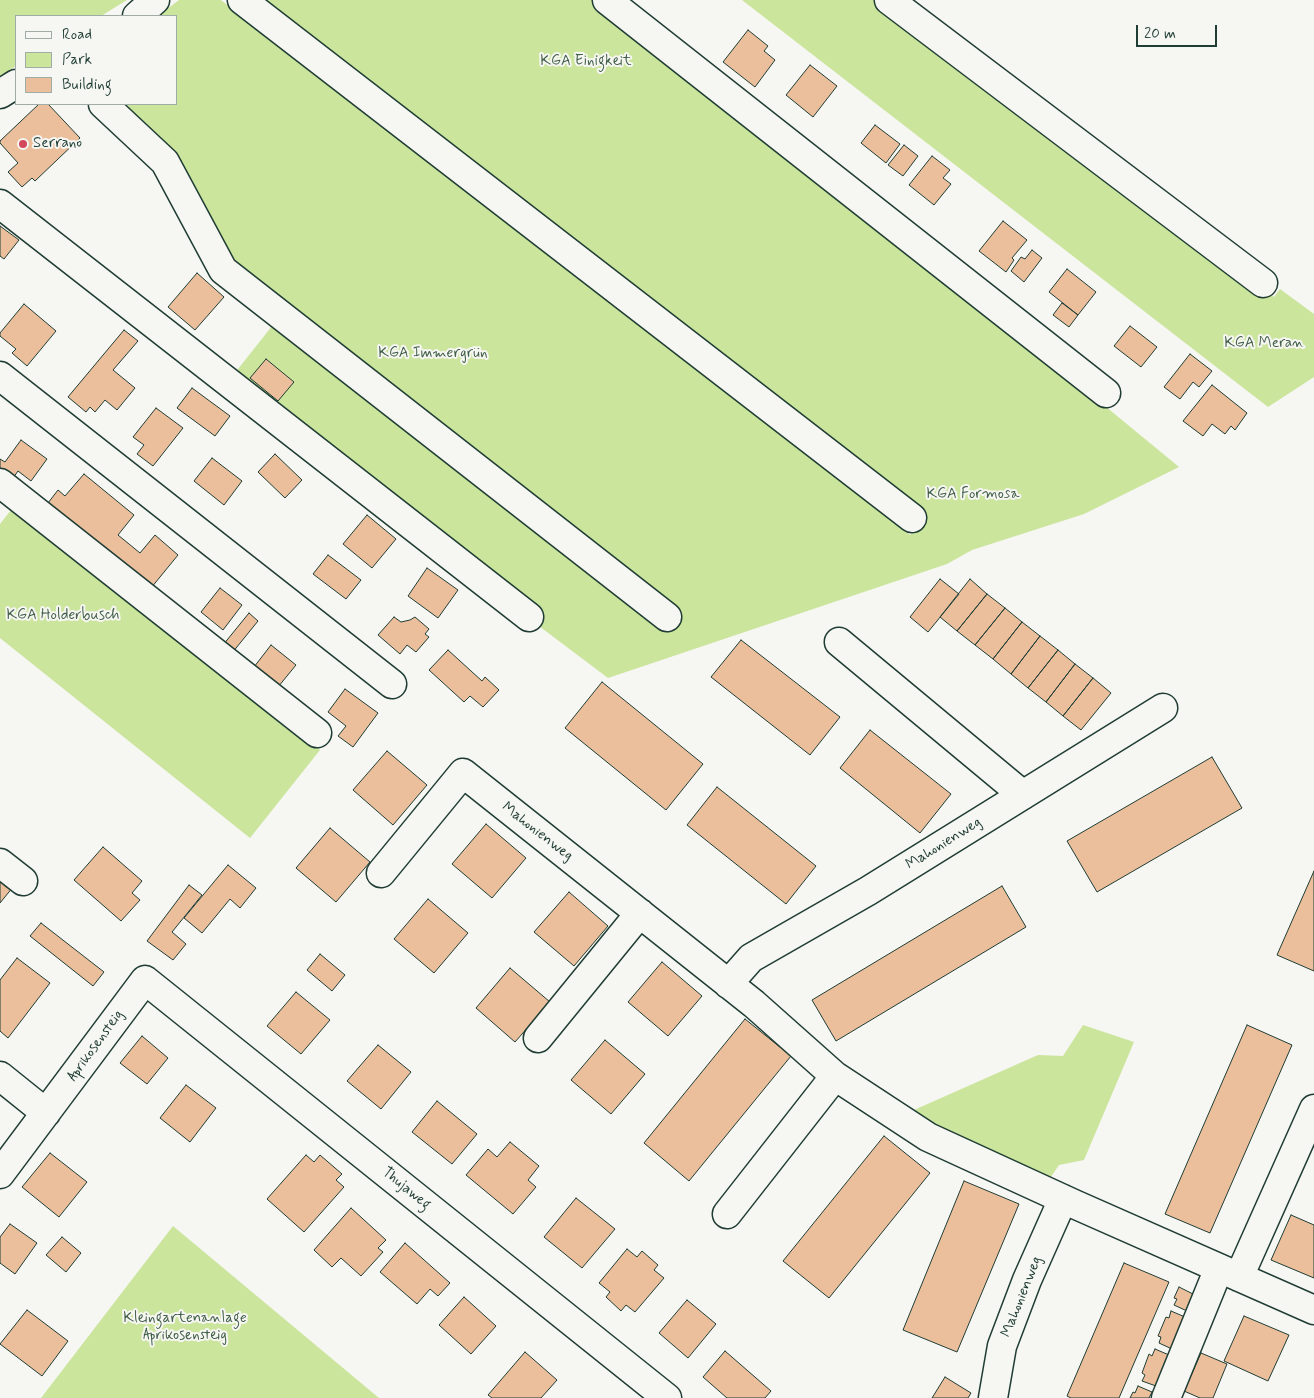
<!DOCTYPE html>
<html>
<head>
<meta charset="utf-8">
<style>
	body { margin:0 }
	#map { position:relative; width:1314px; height:1398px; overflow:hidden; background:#f6f6f2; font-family:Mynerve,sans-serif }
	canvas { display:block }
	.legend { position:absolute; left:15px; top:15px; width:162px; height:90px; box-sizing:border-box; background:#f6f6f2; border:1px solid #a0aca6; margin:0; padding:6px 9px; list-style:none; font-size:15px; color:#1f3d34 }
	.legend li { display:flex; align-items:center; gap:10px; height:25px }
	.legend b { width:25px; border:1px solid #a0aca6 }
	.scale { position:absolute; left:1136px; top:25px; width:81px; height:22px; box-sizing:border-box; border:2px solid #1f3d34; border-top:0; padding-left:6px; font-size:15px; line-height:18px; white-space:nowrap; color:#1f3d34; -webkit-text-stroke:4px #f6f6f2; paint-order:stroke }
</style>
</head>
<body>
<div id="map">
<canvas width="1314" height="1398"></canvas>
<ul class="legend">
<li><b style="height:6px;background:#f6f6f2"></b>Road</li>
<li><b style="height:14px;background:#cbe59c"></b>Park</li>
<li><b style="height:14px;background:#ebbf9b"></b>Building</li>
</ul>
<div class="scale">20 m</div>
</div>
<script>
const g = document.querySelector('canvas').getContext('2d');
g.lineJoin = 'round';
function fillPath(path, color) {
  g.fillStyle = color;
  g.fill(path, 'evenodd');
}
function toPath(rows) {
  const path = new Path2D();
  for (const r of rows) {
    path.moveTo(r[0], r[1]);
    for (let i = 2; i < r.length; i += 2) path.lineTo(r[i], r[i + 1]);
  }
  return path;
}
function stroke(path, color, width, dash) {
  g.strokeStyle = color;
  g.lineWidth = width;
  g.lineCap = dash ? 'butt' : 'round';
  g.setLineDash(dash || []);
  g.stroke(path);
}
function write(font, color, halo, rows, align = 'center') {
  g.font = font + ' Mynerve,sans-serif';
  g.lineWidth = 4;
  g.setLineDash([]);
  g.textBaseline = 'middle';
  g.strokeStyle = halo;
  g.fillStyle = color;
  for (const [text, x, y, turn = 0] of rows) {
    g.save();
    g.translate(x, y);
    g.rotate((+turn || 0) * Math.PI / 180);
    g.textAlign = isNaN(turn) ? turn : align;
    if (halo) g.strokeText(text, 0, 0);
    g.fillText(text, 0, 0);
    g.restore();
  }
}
fillPath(toPath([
	[0,0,127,0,101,16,16,16,16,66,0,76],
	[179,0,221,0,245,19,249,13,910,535,924,518,255,0,593,0,986,308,1179,467,1084,514,972,550,947,564,608,678,223,388,276,321,224,253,197,197,152,130,121,104,176,104,176,16,158,16],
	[742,0,881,0,1274,297,1280,289,1314,314,1314,377,1268,407],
	[15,505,320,750,250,838,0,638,0,524],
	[1083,1025,1134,1042,1084,1160,1059,1165,1048,1181,934,1126,914,1110,1038,1055,1063,1056],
	[173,1226,379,1398,41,1398]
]), '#cbe59c');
const building = toPath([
	[748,30,768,46,764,51,775,60,755,87,723,62,748,30],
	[810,65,837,86,813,117,786,95,810,65],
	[39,104,48,104,80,138,35,181,32,178,22,187,8,172,18,163,0,143,0,141,39,104],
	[875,125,900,144,886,163,861,143,875,125],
	[904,145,918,156,903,176,888,165,904,145],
	[932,156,950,170,943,178,951,184,934,205,909,185,932,156],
	[1003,221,1027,240,1012,258,1014,260,1006,272,979,251,1003,221],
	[0,226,19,240,4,259,0,256,0,226],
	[1032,250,1042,258,1024,282,1011,271,1021,257,1025,259,1032,250],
	[1067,269,1096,292,1078,315,1049,292,1067,269],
	[197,273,224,297,195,330,168,307,197,273],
	[1062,303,1078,315,1069,327,1053,315,1062,303],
	[24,304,56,331,27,366,12,353,16,349,0,336,0,333,24,304],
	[1130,326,1157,347,1141,367,1114,346,1130,326],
	[124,330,138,341,113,370,135,388,117,410,105,400,95,412,90,407,86,412,68,397,124,330],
	[1190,354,1212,371,1199,387,1193,382,1180,399,1164,387,1190,354],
	[266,359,294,382,278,401,250,378,266,359],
	[1212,385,1247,413,1235,430,1231,426,1225,434,1212,424,1203,436,1183,421,1212,385],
	[192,388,230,416,215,436,177,408,192,388],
	[156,408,183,428,153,466,137,454,144,445,133,437,156,408],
	[21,440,47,459,31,481,18,471,11,481,0,473,0,459,5,462,21,440],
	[275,454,302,480,285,498,258,472,275,454],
	[212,458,242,481,224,505,194,481,212,458],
	[84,474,134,515,118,535,140,553,155,535,178,555,151,588,48,503,58,490,65,496,84,474],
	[367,515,396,539,372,568,343,544,367,515],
	[328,555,361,580,346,599,313,574,328,555],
	[427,568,458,590,438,618,408,596,427,568],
	[940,579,959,594,928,632,910,617,940,579],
	[970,579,987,594,957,631,940,617,970,579],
	[220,588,242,605,223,630,201,612,220,588],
	[987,594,1005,608,975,645,957,631,987,594],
	[1005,608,1022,622,993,659,975,645,1005,608],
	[249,613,258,621,232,653,223,645,249,613],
	[394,617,401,622,410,620,415,617,429,629,425,634,429,637,416,652,407,645,400,654,378,635,394,617],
	[1022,622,1040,636,1011,674,993,659,1022,622],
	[1040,636,1058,650,1028,688,1011,674,1040,636],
	[741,640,840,717,810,755,711,677,741,640],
	[271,645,296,665,278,687,254,667,271,645],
	[448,650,482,681,485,677,499,690,483,707,470,696,464,702,429,670,448,650],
	[1058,650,1075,664,1046,702,1028,688,1058,650],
	[1075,664,1093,678,1063,716,1046,702,1075,664],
	[1093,678,1111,693,1081,730,1063,716,1093,678],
	[602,682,703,764,666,810,565,728,602,682],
	[345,689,378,713,353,747,338,736,346,726,328,712,345,689],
	[870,730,951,794,920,833,840,768,870,730],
	[387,751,427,785,393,825,353,790,387,751],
	[1212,757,1242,808,1097,892,1067,841,1212,757],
	[717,787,816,866,786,904,687,825,717,787],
	[486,824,526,858,492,898,452,864,486,824],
	[330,828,370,862,336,902,296,868,330,828],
	[103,847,142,881,132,893,140,900,121,921,74,880,103,847],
	[228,865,256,888,240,908,230,899,202,933,184,918,228,865],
	[1314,871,1314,971,1277,955,1314,871],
	[0,876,13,887,0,903,0,876],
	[189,885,202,895,172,932,186,944,173,960,147,941,189,885],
	[1002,886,1026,927,836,1041,812,1000,1002,886],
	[569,892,608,926,574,966,534,932,569,892],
	[428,899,468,933,434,973,394,939,428,899],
	[41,923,104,972,93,986,30,936,41,923],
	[320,954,345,975,332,991,307,970,320,954],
	[17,958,50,983,8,1038,0,1031,0,980,17,958],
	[662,962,702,996,668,1036,628,1002,662,962],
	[510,968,550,1002,515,1042,476,1008,510,968],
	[296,992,330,1020,301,1054,267,1026,296,992],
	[745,1019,791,1056,689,1181,644,1143,745,1019],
	[1247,1025,1292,1045,1210,1233,1165,1214,1247,1025],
	[142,1036,168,1058,147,1084,120,1063,142,1036],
	[605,1040,645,1074,611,1114,571,1080,605,1040],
	[378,1045,411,1072,381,1109,347,1081,378,1045],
	[186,1085,216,1108,190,1142,160,1118,186,1085],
	[437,1101,477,1134,452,1164,412,1132,437,1101],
	[884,1136,930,1173,829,1298,783,1261,884,1136],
	[510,1142,539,1166,528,1180,536,1187,513,1214,466,1175,488,1149,497,1157,510,1142],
	[50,1153,87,1182,59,1217,22,1187,50,1153],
	[306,1155,314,1162,320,1155,342,1174,336,1180,344,1187,304,1232,267,1199,306,1155],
	[964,1181,1019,1204,957,1352,903,1330,964,1181],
	[576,1198,615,1229,582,1268,544,1237,576,1198],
	[351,1208,386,1240,378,1248,383,1252,361,1276,341,1258,332,1267,314,1250,351,1208],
	[1291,1215,1314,1225,1314,1278,1271,1260,1291,1215],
	[10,1224,37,1243,15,1274,0,1263,0,1237,10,1224],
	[62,1237,81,1253,66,1272,46,1255,62,1237],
	[405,1243,450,1283,438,1296,430,1289,417,1304,380,1272,405,1243],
	[627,1249,637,1257,642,1251,658,1265,654,1270,664,1278,635,1312,626,1305,621,1311,606,1297,610,1292,599,1283,627,1249],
	[1124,1263,1169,1282,1119,1398,1071,1398,1067,1396,1124,1263],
	[1179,1287,1197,1296,1187,1311,1174,1305,1177,1299,1174,1298,1179,1287],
	[464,1297,496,1326,471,1354,439,1325,464,1297],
	[687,1300,716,1324,688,1358,659,1333,687,1300],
	[27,1310,68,1341,42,1376,0,1344,27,1310],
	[1171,1311,1185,1317,1172,1349,1159,1343,1161,1337,1158,1336,1166,1317,1169,1318,1171,1311],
	[1244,1316,1289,1335,1268,1381,1224,1361,1244,1316],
	[1155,1349,1169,1355,1156,1386,1142,1381,1145,1375,1142,1373,1149,1354,1152,1356,1155,1349],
	[725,1351,771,1391,765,1398,727,1398,703,1377,725,1351],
	[525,1352,557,1380,541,1398,492,1398,488,1395,525,1352],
	[1201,1353,1227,1364,1213,1398,1200,1398,1184,1391,1201,1353],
	[945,1377,971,1393,968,1398,932,1398,945,1377],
	[1138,1386,1152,1392,1149,1398,1130,1398,1133,1392,1135,1393,1138,1386]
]);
fillPath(building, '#ebbf9b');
stroke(building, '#1f3d34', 1);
const minor = toPath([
	[242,0,912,518],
	[607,0,1106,393],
	[889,0,1263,283],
	[137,16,155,0],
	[0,94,16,84],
	[103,104,165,162,223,270,667,617],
	[0,204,529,617],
	[0,376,392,684],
	[0,483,317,733],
	[839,642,1023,795],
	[0,863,23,881],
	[381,873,463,773,754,1004,835,1076,928,1137,1074,1204,1314,1310],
	[728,984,751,958,868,891,1163,708],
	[538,1038,640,913],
	[0,1076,46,1113],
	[0,1174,145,980,667,1398],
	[727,1214,835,1076],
	[1239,1277,1314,1109],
	[993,1398,1002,1346,1027,1280,1063,1199],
	[1166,1398,1219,1268]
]);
stroke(minor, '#1f3d34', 31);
stroke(minor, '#f6f6f2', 28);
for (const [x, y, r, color] of [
	[23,144,5,"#d1495b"]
]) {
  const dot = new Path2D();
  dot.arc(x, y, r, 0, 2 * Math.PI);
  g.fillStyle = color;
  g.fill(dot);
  stroke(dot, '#f6f6f2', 2);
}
write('15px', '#415f49', '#f6f6f2', [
	["KGA Einigkeit",586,62],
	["KGA Meran",1264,344],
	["KGA Immergrün",433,354],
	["KGA Formosa",973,495],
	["KGA Holderbusch",63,616],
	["Kleingartenanlage",185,1319],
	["Aprikosensteig",185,1336]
]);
write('15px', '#1f3d34', '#f6f6f2', [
	["Serrano",33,144]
], 'left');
write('15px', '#1f3d34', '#f6f6f2', [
	["Mahonienweg",537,832,38],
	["Mahonienweg",944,844,-32],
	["Aprikosensteig",96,1046,-54],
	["Thujaweg",406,1189,39],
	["Mahonienweg",1022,1297,-68]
]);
</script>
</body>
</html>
